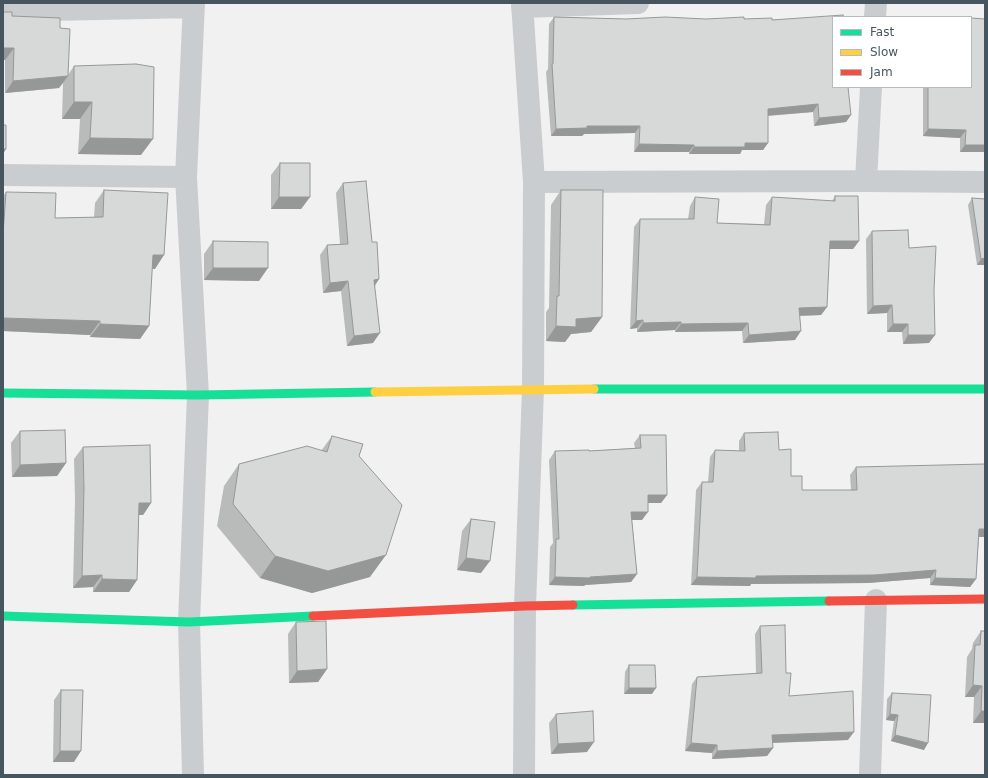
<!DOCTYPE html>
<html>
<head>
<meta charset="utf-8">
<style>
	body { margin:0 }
	#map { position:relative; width:988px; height:778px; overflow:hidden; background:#f1f1f1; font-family:"DejaVu Sans",sans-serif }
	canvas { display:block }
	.frame { position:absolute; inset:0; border:4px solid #47565e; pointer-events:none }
	.legend { position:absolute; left:832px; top:16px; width:140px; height:72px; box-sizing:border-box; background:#fff; border:1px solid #b5bbbf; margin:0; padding:5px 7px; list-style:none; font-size:12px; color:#47565e }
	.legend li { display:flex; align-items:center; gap:8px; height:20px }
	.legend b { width:20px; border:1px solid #b5bbbf }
</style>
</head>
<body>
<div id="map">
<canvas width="988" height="778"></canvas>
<div class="frame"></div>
<ul class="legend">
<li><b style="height:5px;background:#16e098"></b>Fast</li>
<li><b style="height:5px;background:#ffcf43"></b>Slow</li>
<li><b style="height:5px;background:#f24e42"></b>Jam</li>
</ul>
</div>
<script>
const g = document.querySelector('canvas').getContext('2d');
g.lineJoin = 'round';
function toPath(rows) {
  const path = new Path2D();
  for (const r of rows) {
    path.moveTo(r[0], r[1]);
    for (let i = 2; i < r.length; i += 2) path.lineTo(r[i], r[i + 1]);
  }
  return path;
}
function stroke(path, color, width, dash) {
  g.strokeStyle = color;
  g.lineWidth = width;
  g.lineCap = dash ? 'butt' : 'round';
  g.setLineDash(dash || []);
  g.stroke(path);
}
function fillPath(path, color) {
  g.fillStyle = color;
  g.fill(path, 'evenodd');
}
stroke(toPath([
	[522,3,534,182,533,389,525,606,524,775],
	[522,7,638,3],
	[3,11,194,7],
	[875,17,876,3],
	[3,175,186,177],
	[866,181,871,87],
	[534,182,866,181,985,182],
	[193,775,189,622,198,395,186,177,194,3],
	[870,775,876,600]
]), '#cacdcf', 22);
stroke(toPath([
	[594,389,985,389],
	[3,393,198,395,375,392],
	[573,605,829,601],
	[3,616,189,622,313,616]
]), '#16e098', 9);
stroke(toPath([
	[375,392,594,389]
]), '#ffcf43', 9);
stroke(toPath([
	[829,601,985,599],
	[313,616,525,606,573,605]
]), '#f24e42', 9);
fillPath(toPath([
	[12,16,60,28,68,75,74,66,141,155,78,154,80,119,62,119,63,83,59,88,5,93,5,60],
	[554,17,626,19,744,19,772,20,833,17,851,115,846,122,814,126,813,112,768,116,768,143,763,150,742,150,740,154,689,154,689,152,634,152,635,133,584,134,582,136,551,136,546,72,548,69,549,24],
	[985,19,985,151,984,152,960,152,960,138,923,136,923,87,971,87],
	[280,163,310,197,301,209,271,209,271,175],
	[343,183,372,242,379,279,375,286,373,343,347,346,341,291,323,293,320,255,327,245,340,244,336,193],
	[104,190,155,269,152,269,149,326,140,339,90,337,90,335,3,331,3,196,6,192,55,218,94,217,95,203],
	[561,190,602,317,591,332,571,334,565,342,546,341,546,312,549,308,551,205],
	[835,196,859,241,853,249,829,249,827,307,821,315,800,316,795,340,743,343,742,331,675,332,675,330,637,332,637,328,630,329,634,227,640,219,688,219,690,206,695,197,717,223,764,224,766,205,772,197,832,201],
	[972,198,985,199,985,265,977,265,968,205],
	[872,231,909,248,929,343,903,344,902,332,887,332,887,313,867,314,866,239],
	[213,241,259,281,204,280,204,254],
	[20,431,66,463,57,476,12,477,11,443],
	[744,433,779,450,791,476,802,490,851,490,850,475,856,467,979,537,976,579,970,587,930,585,930,578,868,583,751,584,750,586,691,585,696,490,702,482,708,482,710,457,715,450,739,451,739,441],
	[640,435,667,495,661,503,648,503,642,520,632,520,637,574,631,582,585,585,584,586,549,585,550,547,553,543,549,460,555,451,589,451,635,448,634,443],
	[332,436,359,456,370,577,312,593,260,578,217,526,224,486,239,464,321,451],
	[83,447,151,503,143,515,139,515,137,580,129,592,93,592,93,587,73,588,75,500,74,459],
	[471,519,481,573,457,570,462,531],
	[296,622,327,669,318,682,289,683,288,634],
	[760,626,786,673,789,696,848,740,772,743,773,748,767,756,712,759,712,753,685,751,692,684,697,677,756,674,755,634],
	[981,631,985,631,985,723,973,723,974,697,965,697,967,657,972,649,973,643],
	[629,665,652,694,624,694,625,672],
	[61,690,74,762,53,762,54,700],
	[892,693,924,750,891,741,894,721,886,720,887,699],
	[556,714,587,752,551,754,549,723]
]), '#b9bbbb');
fillPath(toPath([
	[3,48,14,48,5,60,3,60],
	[68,76,59,88,5,93,13,81],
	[74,102,92,102,80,119,62,119],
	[818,104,813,112,763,116,768,109],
	[851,115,846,122,814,126,819,118],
	[587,126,640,126,635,133,584,134,582,136,551,136,556,129],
	[928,129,966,130,960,138,923,136],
	[90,138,153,139,141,155,78,154],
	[745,143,768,143,763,150,742,150,740,154,689,154,694,147],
	[639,144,694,145,689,152,634,152],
	[965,145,985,145,985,151,984,152,960,152],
	[3,149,6,149,3,154],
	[279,197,310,197,301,209,271,209],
	[830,241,859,241,853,249,824,249],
	[153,255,164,255,155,269,143,268],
	[985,258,985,265,977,265,981,259],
	[213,268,268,268,259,281,204,280],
	[379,279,372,289,374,280],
	[348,281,341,291,323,293,330,283],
	[892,305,887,313,867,314,873,306],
	[827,307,821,315,793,316,799,308],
	[602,317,591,332,571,334,565,342,546,341,556,326,576,319],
	[3,318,100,321,90,335,3,331],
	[643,320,637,328,630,329,636,321],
	[681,322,675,330,637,332,643,323],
	[748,323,742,331,675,332,681,324],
	[100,324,149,326,140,339,90,337],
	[893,324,908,324,902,332,887,332],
	[801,331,795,340,743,343,749,335],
	[380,333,373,343,347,346,354,336],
	[908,335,935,335,929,343,903,344],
	[66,463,57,476,12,477,20,465],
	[648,495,667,495,661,503,643,503],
	[139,503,151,503,143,515,131,515],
	[631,512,648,512,642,520,625,520],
	[979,529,985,529,985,537,974,537],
	[386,555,370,577,312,593,260,578,275,556],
	[466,558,490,561,481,573,457,570],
	[936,570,930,578,868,583,751,584,750,586,691,585,697,577,756,576],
	[637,574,631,582,585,585,584,586,549,585,555,577,590,577],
	[102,575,93,587,73,588,82,576],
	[935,578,976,579,970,587,930,585],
	[102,579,137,580,129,592,93,592],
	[327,669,318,682,289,683,297,671],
	[973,685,982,686,974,697,965,697],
	[629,688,656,688,652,694,624,694],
	[981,711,985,711,985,723,973,723],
	[890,714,898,715,894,721,886,720],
	[854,732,848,740,767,743,772,735],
	[895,735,928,743,924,750,891,741],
	[594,742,587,752,551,754,558,744],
	[691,743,717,745,712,753,685,751],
	[773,748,767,756,712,759,717,751],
	[60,751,81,751,74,762,53,762]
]), '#969898');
const building = toPath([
	[3,12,12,12,12,16,60,18,60,28,70,29,68,76,13,81,14,48,3,48,3,12],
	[843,15,844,17,833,17,833,87,848,87,851,115,819,118,818,104,768,109,768,143,745,143,745,147,694,147,694,145,639,144,640,126,587,126,587,128,556,129,552,64,553,64,554,17,626,19,665,17,706,19,744,17,744,19,772,18,772,20,843,15],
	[971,18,985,19,985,145,965,145,966,130,928,129,928,87,971,87,971,18],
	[136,64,154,67,153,139,90,138,92,102,74,102,74,66,136,64],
	[3,125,6,125,6,149,3,149,3,125],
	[280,163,310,163,310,197,279,197,280,163],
	[366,181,372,242,377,242,379,279,374,280,380,333,354,336,348,281,330,283,327,245,348,244,343,183,366,181],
	[104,190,168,193,164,255,153,255,149,326,100,324,100,321,3,318,3,234,6,192,56,193,55,218,103,217,104,190],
	[561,190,603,190,602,317,576,319,576,327,556,326,557,296,559,296,561,190],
	[835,196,858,196,859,241,830,241,827,307,799,308,801,331,749,335,748,323,681,324,681,322,643,323,643,320,636,321,640,219,694,219,695,197,719,199,717,223,770,225,772,197,835,201,835,196],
	[972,198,985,199,985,258,981,259,972,198],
	[908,230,909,248,936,246,934,290,935,335,908,335,908,324,893,324,892,305,873,306,872,231,908,230],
	[213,241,268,242,268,268,213,268,213,241],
	[65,430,66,463,20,465,20,431,65,430],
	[778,432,779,450,791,449,791,476,802,476,802,490,857,490,856,467,985,464,985,529,979,529,976,579,935,578,936,570,874,575,756,576,756,578,697,577,702,482,713,482,715,450,745,451,744,433,778,432],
	[640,435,666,435,667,495,648,495,648,512,631,512,637,574,590,577,590,578,555,577,556,539,559,539,555,451,589,450,589,451,641,448,640,435],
	[332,436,363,444,359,456,402,505,386,555,328,571,275,556,233,504,239,464,307,446,327,452,332,436],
	[150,445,151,503,139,503,137,580,102,579,102,575,82,576,84,488,83,447,150,445],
	[471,519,495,522,490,561,466,558,471,519],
	[326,621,327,669,297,671,296,622,326,621],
	[785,625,786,673,791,673,789,696,853,691,854,732,772,735,773,748,717,751,717,745,691,743,697,677,762,673,760,626,785,625],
	[981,631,985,631,985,711,981,711,982,686,973,685,975,645,980,645,981,631],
	[629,665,655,665,656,688,629,688,629,665],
	[61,690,83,690,81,751,60,751,61,690],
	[892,693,931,695,928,743,895,735,898,715,890,714,892,693],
	[593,711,594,742,558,744,556,714,593,711]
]);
fillPath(building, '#d7d9d9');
stroke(building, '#969898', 1);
</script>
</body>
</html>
